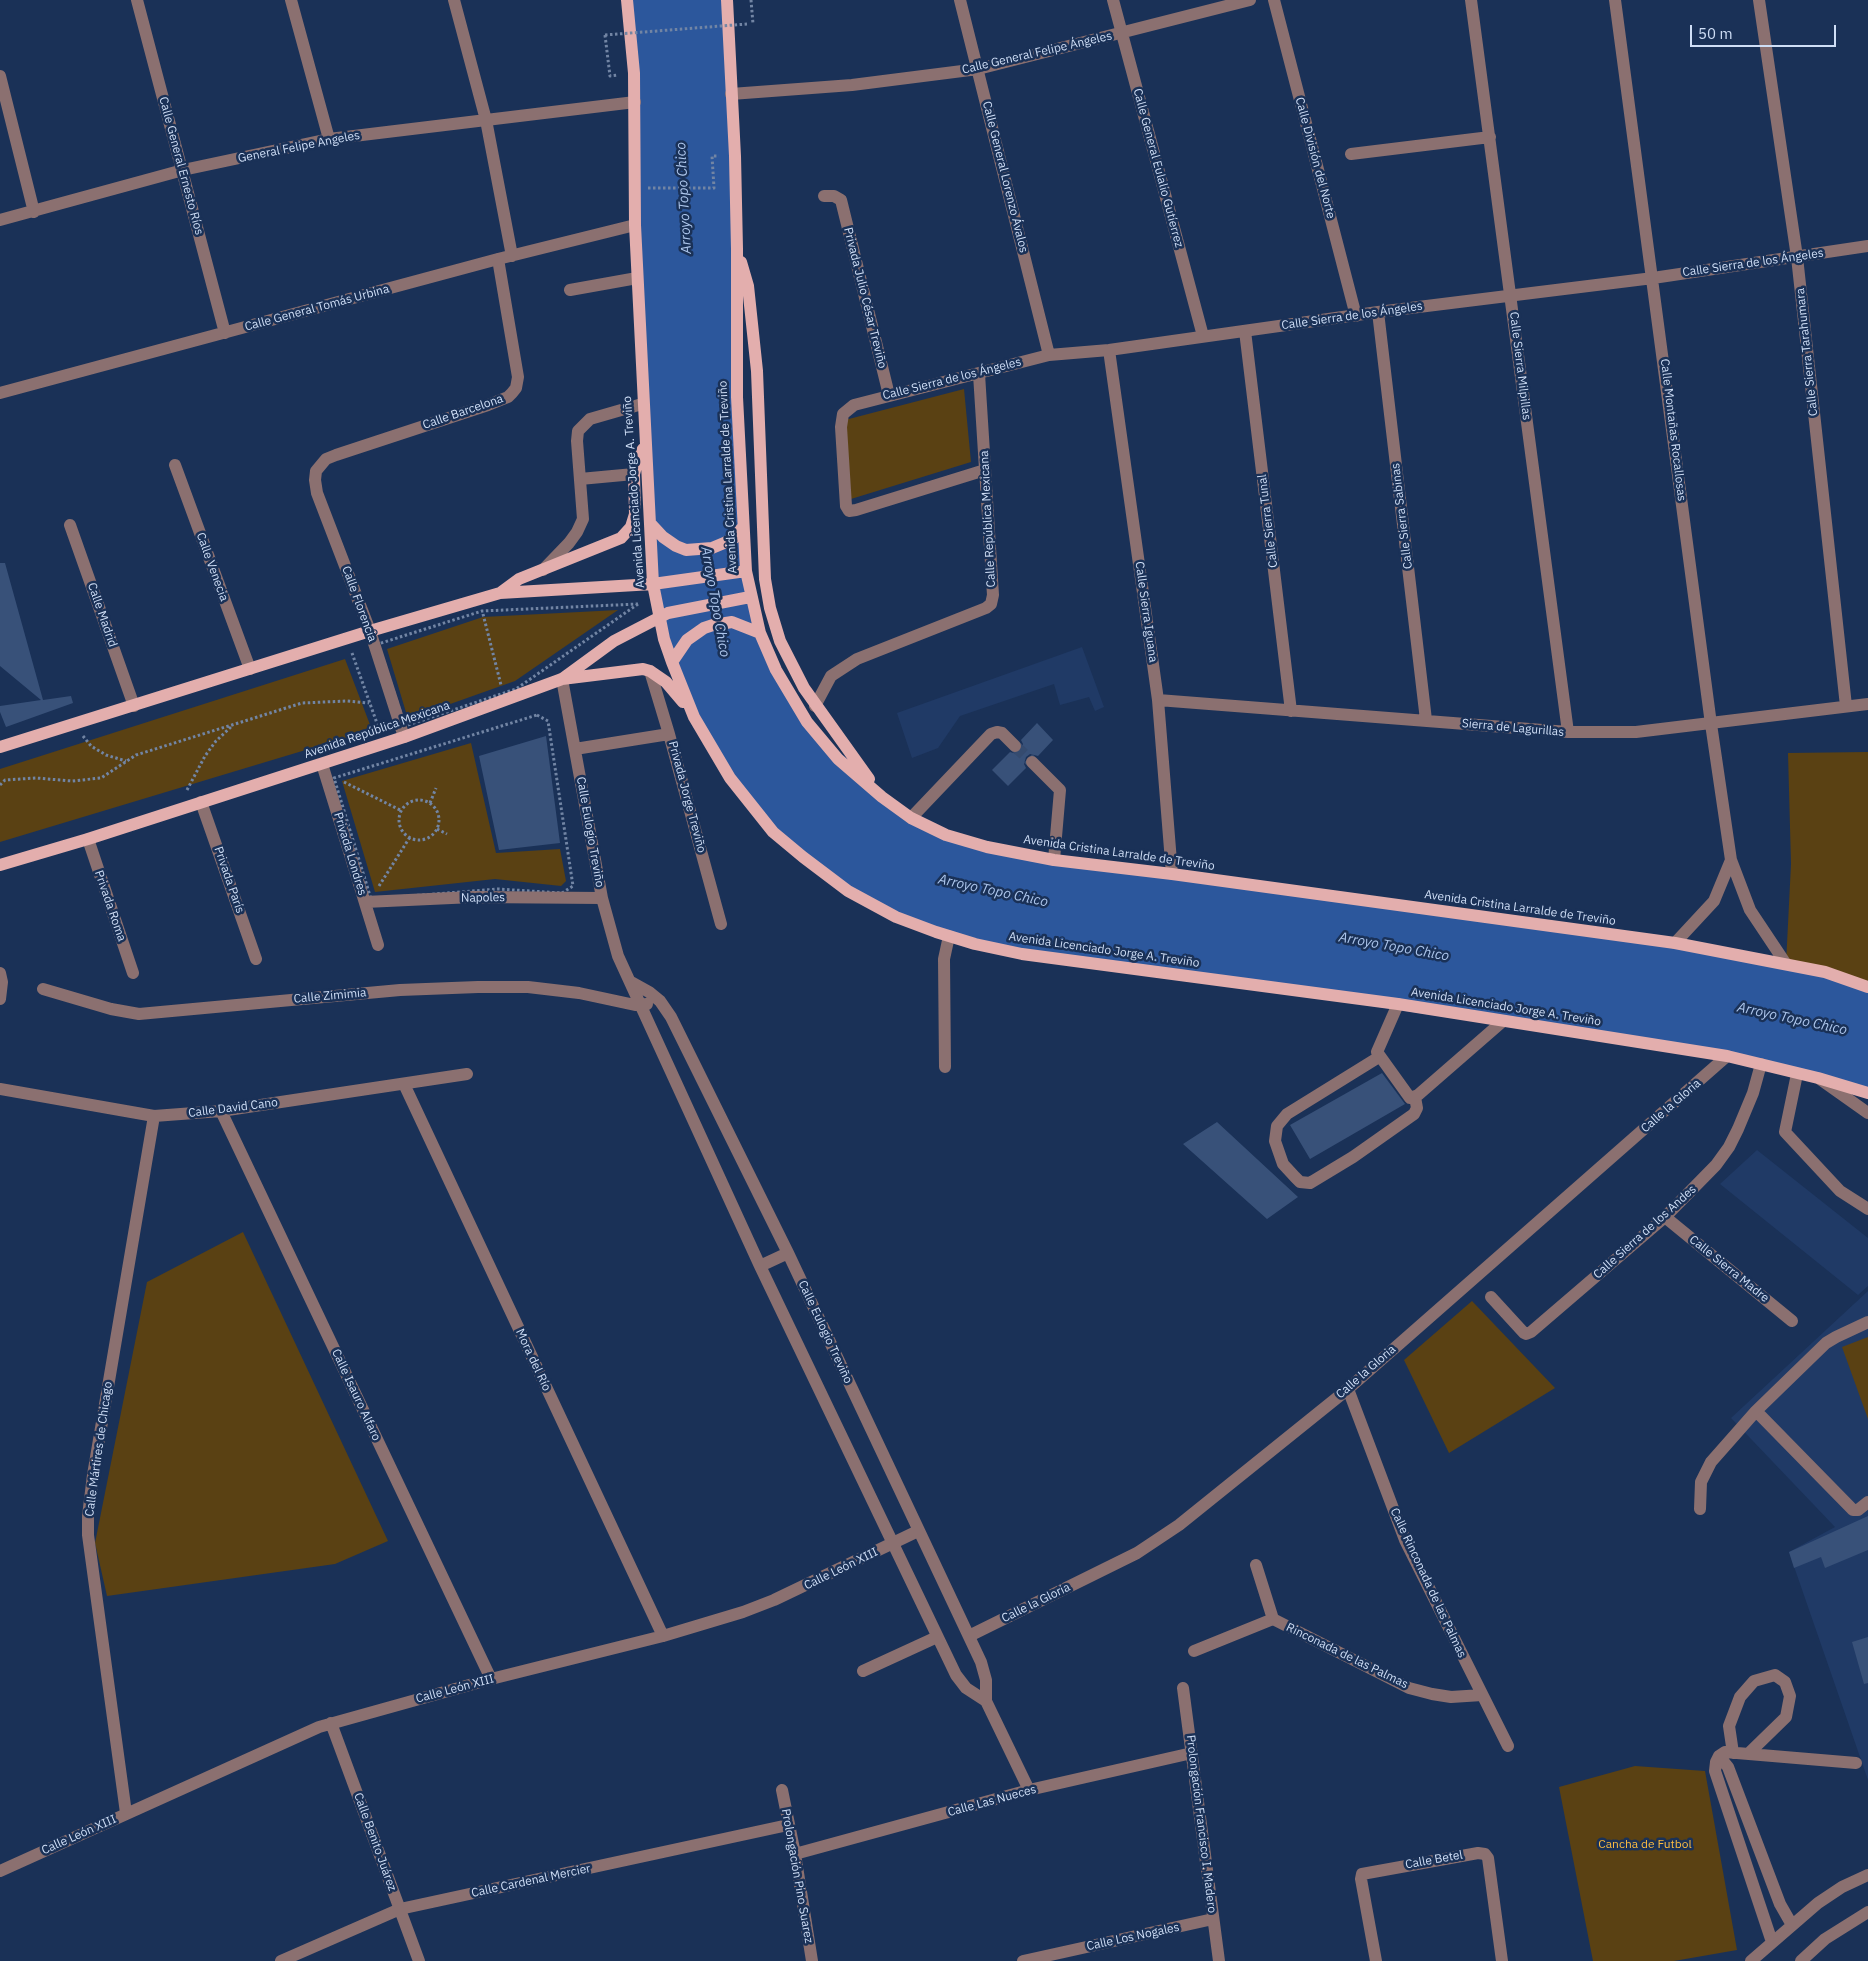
<!DOCTYPE html>
<html>
<head>
<meta charset="utf-8">
<style>
	body { margin:0 }
	#map { position:relative; width:1868px; height:1961px; overflow:hidden; background:#1a3157; font-family:"IBM Plex Sans",sans-serif }
	canvas { display:block }
	.scale { position:absolute; left:1690px; top:25px; width:146px; height:22px; box-sizing:border-box; border:2px solid #cfdef6; border-top:0; padding-left:6px; font-size:15px; line-height:18px; white-space:nowrap; color:#cfdef6; -webkit-text-stroke:4px #1a3157; paint-order:stroke }
</style>
</head>
<body>
<div id="map">
<canvas width="1868" height="1961"></canvas>
<div class="scale">50 m</div>
</div>
<script>
const g = document.querySelector('canvas').getContext('2d');
g.lineJoin = 'round';
function fillPath(path, color) {
  g.fillStyle = color;
  g.fill(path, 'evenodd');
}
function toPath(rows) {
  const path = new Path2D();
  for (const r of rows) {
    if (r.length === 3) {
      path.moveTo(r[0] + r[2], r[1]);
      path.arc(r[0], r[1], r[2], 0, 2 * Math.PI);
      continue;
    }
    path.moveTo(r[0], r[1]);
    for (let i = 2; i < r.length; i += 2) path.lineTo(r[i], r[i + 1]);
  }
  return path;
}
function stroke(path, color, width, dash) {
  g.strokeStyle = color;
  g.lineWidth = width;
  g.lineCap = dash ? 'butt' : 'round';
  g.setLineDash(dash || []);
  g.stroke(path);
}
function write(font, color, halo, rows, align = 'center') {
  g.font = font + ' "IBM Plex Sans",sans-serif';
  g.lineWidth = 5;
  g.setLineDash([]);
  g.textBaseline = 'middle';
  g.strokeStyle = halo;
  g.fillStyle = color;
  for (const [text, x, y, turn = 0] of rows) {
    g.save();
    g.translate(x, y);
    g.rotate((+turn || 0) * Math.PI / 180);
    g.textAlign = isNaN(turn) ? turn : align;
    if (halo) g.strokeText(text, 0, 0);
    g.fillText(text, 0, 0);
    g.restore();
  }
}
fillPath(toPath([
	[1082,647,1104,707,1095,711,1089,697,1060,705,1054,684,960,716,938,748,912,758,897,713],
	[1757,1150,1868,1238,1868,1286,1858,1295,1720,1184],
	[1868,1291,1868,1780,1789,1552,1835,1527,1731,1418]
]), '#203a66');
fillPath(toPath([
	[964,389,971,462,851,499,845,420],
	[618,610,515,681,408,719,387,649,483,617],
	[345,659,372,730,0,842,0,769],
	[471,743,496,853,560,849,566,881,561,886,495,879,375,892,342,781],
	[1868,752,1868,988,1786,964,1791,864,1788,753],
	[243,1232,388,1541,335,1564,107,1596,95,1543,147,1282],
	[1472,1301,1555,1388,1449,1453,1404,1360],
	[1868,1337,1868,1419,1842,1347],
	[1635,1766,1705,1771,1737,1950,1674,1961,1593,1961,1559,1787]
]), '#5a4113');
fillPath(toPath([
	[627,0,727,0,742,528,760,633,807,722,911,818,987,847,1675,943,1868,987,1868,1093,1761,1064,1022,954,949,936,848,891,773,832,710,746,660,617]
]), '#2c579c');
fillPath(toPath([
	[0,563,5,563,43,700,71,696,73,703,6,727,0,712,0,706,41,700,0,666],
	[1037,723,1053,740,1038,756,1030,754,1026,757,1024,764,1026,768,1008,786,992,770,1010,752,1017,754,1021,751,1023,744,1021,740],
	[546,736,560,843,499,850,479,756],
	[1382,1073,1405,1104,1310,1159,1290,1125],
	[1217,1122,1298,1197,1267,1219,1183,1144],
	[1868,1516,1868,1550,1825,1568,1821,1557,1794,1568,1789,1552],
	[1868,1637,1868,1683,1864,1684,1852,1642]
]), '#385179');
stroke(toPath([
	[1015,746,1032,762]
]), '#354b6f', 12, [12, 6]);
stroke(toPath([
	[751,0,753,24],
	[605,35,610,76,618,75],
	[648,188,714,188,712,156,719,156],
	[638,604,516,689,405,726,378,644,482,611,638,604],
	[483,614,501,685],
	[352,653,379,729],
	[537,715,548,721,573,886,562,893,498,889,371,899,334,778,537,715],
	[83,736,91,746,106,755,126,761],
	[344,782,402,811],
	[0,785,5,780,36,778,72,781,101,778,136,755,302,703,347,701,369,703],
	[187,790,205,756,216,741,232,726],
	[419,820,20],
	[430,803,436,788],
	[437,829,447,834],
	[379,886,410,837]
]), '#7285a4', 3, [2.5, 2.5]);
stroke(toPath([
	[137,0,225,333],
	[291,0,329,139],
	[454,0,486,120,512,256],
	[960,0,1049,355],
	[1113,0,1203,336],
	[1274,0,1356,316],
	[1471,0,1568,732],
	[1615,0,1711,724,1731,860,1750,910,1786,964],
	[1759,0,1797,257,1846,706],
	[0,76,34,212],
	[731,94,852,85,978,69,1250,0],
	[1351,154,1490,137],
	[824,196,834,196,841,200,889,395],
	[0,220,183,170,329,139,635,102],
	[570,290,637,278],
	[1378,312,1426,720],
	[1245,331,1291,711],
	[1109,350,1158,700,1172,874],
	[0,393,498,259,635,225],
	[175,465,250,669],
	[985,470,856,510,849,511,846,506,841,427,843,414,854,405,1049,355,1109,350,1378,312,1653,278,1868,246],
	[580,479,634,474],
	[70,525,134,706],
	[543,570,569,543,577,532,583,519,577,441,578,431,590,419,642,404],
	[650,671,669,734,721,924],
	[562,679,602,898,618,956,760,1266,956,1675,966,1688,986,1701],
	[1158,700,1568,732,1636,732,1868,704],
	[815,706,831,676,857,659,986,608,991,604,993,595,979,374],
	[404,737,370,631,317,493,315,480,316,471,326,459,336,455,488,405,508,397,512,393,516,388,518,377,498,259],
	[575,749,669,734],
	[1032,762,1060,790,1054,860],
	[322,764,378,945],
	[201,802,256,959],
	[911,818,991,734,997,732,1002,733,1015,746],
	[88,839,133,973],
	[365,902,473,897,602,898],
	[1675,943,1714,901,1731,860],
	[0,973,2,982,0,999],
	[631,982,649,992,660,1001,671,1017,788,1253,981,1662,986,1680,986,1701,1029,1790],
	[43,989,111,1009,139,1014,400,990,478,987,528,987,579,993,635,1005,647,1004],
	[1398,1004,1377,1052,1410,1098,1418,1095,1503,1021],
	[1379,1057,1287,1114,1277,1126,1275,1141,1283,1164,1295,1177,1300,1182,1310,1183,1353,1157,1414,1114,1417,1108,1415,1097],
	[945,1067,944,959,949,936],
	[1797,1074,1785,1132,1840,1191,1868,1209],
	[1820,1079,1868,1113],
	[404,1084,663,1636],
	[0,1089,154,1116,221,1111,467,1074],
	[221,1111,491,1679],
	[1665,1217,1792,1321],
	[760,1266,788,1253],
	[1491,1297,1524,1333,1526,1334,1531,1332,1665,1217,1716,1165,1729,1147,1738,1129,1753,1093,1761,1064],
	[1348,1389,1405,1540,1508,1746],
	[1756,1411,1853,1510,1858,1510,1868,1502],
	[1700,1509,1701,1482,1711,1462,1756,1411,1826,1343,1836,1337,1868,1322],
	[1256,1565,1273,1619],
	[1273,1619,1409,1688,1432,1694,1451,1697,1482,1695],
	[969,1636,1137,1553,1179,1525,1348,1389,1727,1056],
	[1194,1651,1273,1619],
	[863,1671,937,1637],
	[1183,1688,1219,1961],
	[331,1723,419,1961],
	[1733,1753,1729,1726,1740,1697,1754,1681,1775,1675,1785,1682,1790,1696,1786,1717,1748,1754],
	[1719,1756,1728,1767,1780,1904,1792,1925],
	[782,1790,795,1854,812,1961],
	[126,1813,88,1535,88,1516,93,1475,154,1116],
	[795,1854,1029,1790,1192,1753],
	[0,1871,319,1727,491,1679,663,1636,743,1612,774,1600,918,1531],
	[1772,1942,1715,1771,1716,1762,1719,1756,1725,1752,1856,1763],
	[281,1961,400,1909,788,1825],
	[1023,1961,1213,1919],
	[1376,1961,1361,1879,1362,1874,1478,1853,1485,1854,1488,1858,1502,1961],
	[1751,1961,1818,1903,1842,1887,1868,1875],
	[1801,1961,1825,1939,1868,1912]
]), '#8b7070', 12);
stroke(toPath([
	[627,0,634,73,635,225,653,584,664,639,672,662,694,717,730,778,773,832,803,857,848,891,896,917,936,932,975,944,1022,954,1398,1004,1727,1056,1818,1078,1868,1093],
	[727,0,735,156,737,249,737,397,746,571,760,633,776,670,807,722,838,759,882,797,911,818,946,835,987,847,1054,860,1172,874,1675,943,1825,972,1868,987],
	[741,262,748,286,757,371,765,579,770,608,780,641,804,688,869,779],
	[650,523,663,537,676,546,686,550,712,548,724,543,734,538,742,528],
	[500,593,519,579,621,538,631,527,635,514,634,474,638,459,643,449],
	[672,662,687,640,704,628,713,625,732,622,760,633],
	[562,679,643,669,650,671,666,682,683,702],
	[0,747,370,631,500,593,653,584,746,571],
	[0,865,88,839,404,737,562,679,614,641,668,613,750,597]
]), '#e3aead', 12);
stroke(toPath([
	[605,35,747,24]
]), '#7285a4', 3, [2.5, 2.5]);
write('12px', '#cfdef6', '#1a3157', [
	["Calle General Felipe Ángeles",1037,53,-13],
	["General Felipe Angeles",299,147,-11],
	["Calle División del Norte",1315,158,75],
	["Calle General Ernesto Ríos",181,166,75],
	["Calle General Eulalio Gutíerrez",1158,168,75],
	["Calle General Lorenzo Ávalos",1005,177,76],
	["Calle Sierra de los Ángeles",1753,263,-8],
	["Privada Julio César Treviño",865,298,76],
	["Calle General Tomás Urbina",317,308,-15],
	["Calle Sierra de los Ángeles",1352,316,-8],
	["Calle Sierra Tarahumara",1807,352,-96],
	["Calle Sierra Milpillas",1520,366,83],
	["Calle Sierra de los Ángeles",952,379,-14],
	["Calle Barcelona",463,412,-19],
	["Calle Montañas Rocallosas",1673,430,83],
	["Avenida Cristina Larralde de Treviño",728,477,-93],
	["Avenida Licenciado Jorge A. Treviño",634,492,-94],
	["Calle Sierra Sabinas",1402,516,-97],
	["Calle República Mexicana",988,519,-93],
	["Calle Sierra Tunal",1268,521,-97],
	["Calle Venecia",212,567,70],
	["Calle Florencia",359,604,70],
	["Calle Sierra Iguana",1146,612,82],
	["Calle Madrid",102,615,71],
	["Sierra de Lagurillas",1513,728,5],
	["Avenida República Mexicana",377,730,-19],
	["Privada Jorge Treviño",687,797,75],
	["Calle Eulogio Treviño",590,832,80],
	["Avenida Cristina Larralde de Treviño",1119,853,8],
	["Privada Londres",350,854,73],
	["Privada París",229,880,71],
	["Napoles",483,898,-1],
	["Privada Roma",110,906,71],
	["Avenida Cristina Larralde de Treviño",1520,908,8],
	["Avenida Licenciado Jorge A. Treviño",1104,950,8],
	["Calle Zimimia",330,996,-5],
	["Avenida Licenciado Jorge A. Treviño",1506,1007,9],
	["Calle la Gloria",1671,1106,-41],
	["Calle David Cano",233,1108,-7],
	["Calle Sierra de los Andes",1645,1232,-42],
	["Calle Sierra Madre",1729,1269,39],
	["Calle Eulogio Treviño",825,1332,65],
	["Mora del Río",533,1360,65],
	["Calle la Gloria",1366,1372,-41],
	["Calle Isauro Alfaro",356,1395,65],
	["Calle Mártires de Chicago",99,1449,-82],
	["Calle León XIII",841,1569,-26],
	["Calle Rinconada de las Palmas",1428,1583,65],
	["Calle la Gloria",1036,1603,-26],
	["Rinconada de las Palmas",1347,1656,26],
	["Calle León XIII",455,1689,-15],
	["Calle Las Nueces",992,1801,-15],
	["Prolongación Francisco I. Madero",1201,1824,83],
	["Calle León XIII",79,1835,-24],
	["Calle Benito Juárez",375,1842,70],
	["Calle Betel",1434,1860,-10],
	["Prolongación Pino Suarez",797,1876,80],
	["Calle Cardenal Mercier",531,1881,-12],
	["Calle Los Nogales",1133,1937,-12]
]);
write('12px', '#fdbc40', '#1a3157', [
	["Cancha de Futbol",1645,1845]
]);
write('italic 14px', '#adc6ec', '#1a3157', [
	["Arroyo Topo Chico",684,198,-93],
	["Arroyo Topo Chico",715,602,80],
	["Arroyo Topo Chico",993,891,12],
	["Arroyo Topo Chico",1394,947,10],
	["Arroyo Topo Chico",1792,1019,12]
]);
</script>
</body>
</html>
